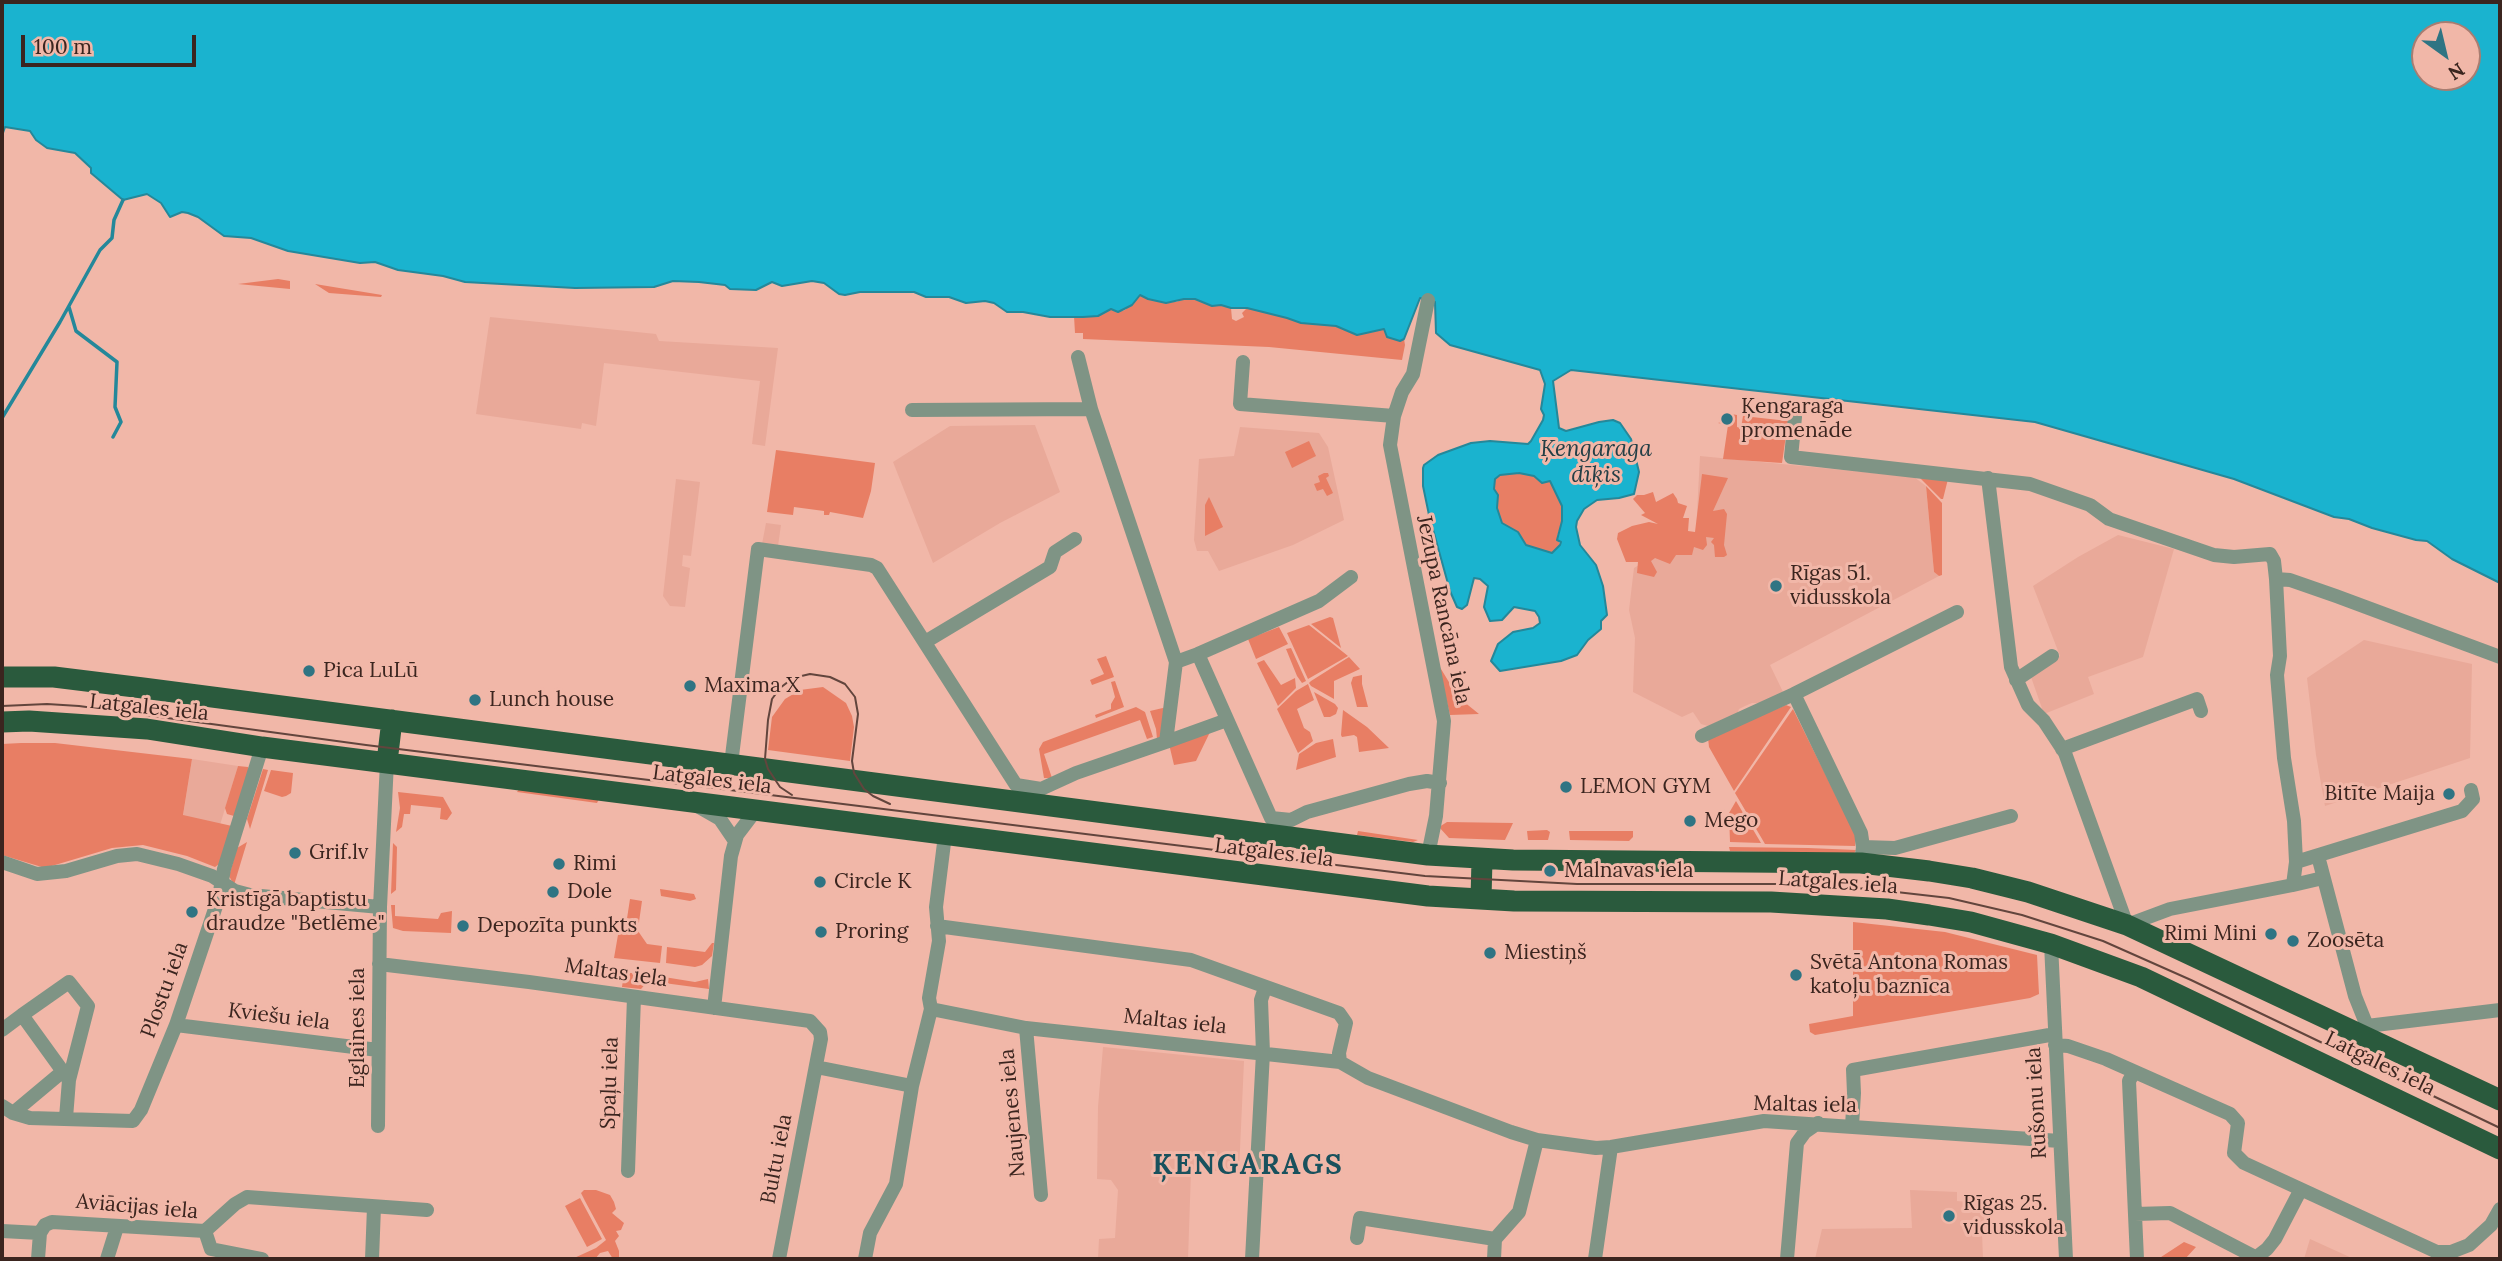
<!DOCTYPE html>
<html>
<head>
<meta charset="utf-8">
<style>
	body { margin:0 }
	#map { position:relative; width:2502px; height:1261px; overflow:hidden; background:#f1b7a8; font-family:Lora,serif }
	canvas { display:block }
	.frame { position:absolute; inset:0; border:4px solid #3b251f; pointer-events:none }
	.north { position:absolute; left:2411px; top:21px; width:70px; height:70px; box-sizing:border-box; background:#f1b7a8; border:2px solid #a87d71; border-radius:50%; rotate:146deg; font-size:19px; font-weight:700; line-height:28px; text-align:center; color:#3b251f }
	.north::after { content:''; display:block; margin:auto; width:24px; height:32px; background:#2f7483; clip-path:polygon(50% 0,100% 100%,50% 72%,0 100%) }
	.scale { position:absolute; left:21px; top:35px; width:175px; height:32px; box-sizing:border-box; border:4px solid #3b251f; border-top:0; padding-left:9px; font-size:21px; line-height:24px; white-space:nowrap; color:#3b251f; -webkit-text-stroke:5px #f1b7a8; paint-order:stroke }
</style>
</head>
<body>
<div id="map">
<canvas width="2502" height="1261"></canvas>
<div class="frame"></div>
<div class="north">N</div>
<div class="scale">100 m</div>
</div>
<script>
const g = document.querySelector('canvas').getContext('2d');
g.lineJoin = 'round';
function fillPath(path, color) {
  g.fillStyle = color;
  g.fill(path, 'evenodd');
}
function toPath(rows) {
  const path = new Path2D();
  for (const r of rows) {
    path.moveTo(r[0], r[1]);
    for (let i = 2; i < r.length; i += 2) path.lineTo(r[i], r[i + 1]);
  }
  return path;
}
function stroke(path, color, width, dash) {
  g.strokeStyle = color;
  g.lineWidth = width;
  g.lineCap = dash ? 'butt' : 'round';
  g.setLineDash(dash || []);
  g.stroke(path);
}
function write(font, color, halo, rows, align = 'center') {
  g.font = font + ' Lora,serif';
  g.lineWidth = 6;
  g.setLineDash([]);
  g.textBaseline = 'middle';
  g.strokeStyle = halo;
  g.fillStyle = color;
  for (const [text, x, y, turn = 0] of rows) {
    g.save();
    g.translate(x, y);
    g.rotate((+turn || 0) * Math.PI / 180);
    g.textAlign = isNaN(turn) ? turn : align;
    if (halo) g.strokeText(text, 0, 0);
    g.fillText(text, 0, 0);
    g.restore();
  }
}
fillPath(toPath([
	[490,317,656,334,659,341,778,348,765,446,752,444,760,381,604,363,596,426,582,423,581,429,476,414],
	[1035,425,1060,492,1000,523,933,563,893,462,950,426],
	[1240,427,1319,433,1328,447,1344,520,1293,545,1219,571,1208,551,1197,551,1194,540,1199,459,1234,456],
	[1700,456,1914,477,1926,486,1934,572,1939,576,1770,665,1784,694,1761,703,1752,703,1745,706,1739,709,1737,714,1708,726,1701,724,1693,712,1682,717,1633,692,1635,638,1629,610,1634,568,1696,532],
	[676,479,700,482,691,556,683,555,682,566,690,568,685,607,670,606,663,596],
	[766,523,781,525,778,546,762,544],
	[2118,535,2174,549,2143,657,2088,677,2094,694,2044,714,2031,677,2033,673,2060,656,2033,586,2078,557],
	[2364,640,2472,664,2470,758,2325,806,2316,755,2307,678],
	[192,759,238,766,220,825,183,816],
	[1103,1047,1244,1061,1239,1171,1191,1171,1188,1259,1098,1259,1099,1239,1115,1238,1118,1190,1111,1180,1097,1179,1098,1107],
	[1910,1190,1957,1192,1957,1201,1989,1204,1982,1232,1983,1259,1815,1259,1822,1229,1912,1228],
	[2310,1239,2354,1259,2304,1259]
]), '#e9a999');
fillPath(toPath([
	[278,279,290,281,290,289,238,284],
	[315,284,382,295,381,297,329,293],
	[1140,295,1149,299,1176,302,1184,299,1195,299,1212,306,1221,305,1231,308,1232,319,1236,321,1244,317,1242,313,1247,308,1287,318,1301,323,1336,326,1357,334,1384,329,1400,341,1404,339,1405,345,1402,360,1269,347,1083,339,1083,333,1075,333,1074,316,1083,317,1098,316,1111,309,1118,312,1125,310],
	[1731,414,1737,415,1737,427,1741,428,1743,416,1788,421,1782,463,1723,459,1728,425,1718,423,1728,420],
	[1309,441,1316,456,1292,468,1285,452],
	[776,450,875,463,871,491,863,518,830,512,829,515,824,515,824,511,794,507,793,515,767,512],
	[1324,473,1328,473,1329,476,1326,478,1333,493,1327,496,1323,489,1317,491,1314,484,1320,482,1318,476],
	[1519,473,1550,480,1554,486,1562,506,1562,521,1557,537,1560,545,1553,553,1526,545,1518,533,1502,523,1497,508,1498,495,1494,489,1495,479,1500,475],
	[1702,474,1728,478,1713,511,1724,509,1727,514,1724,545,1727,555,1724,557,1715,557,1714,545,1711,542,1714,538,1706,537,1707,545,1703,550,1694,547,1692,555,1676,555,1670,564,1655,558,1651,561,1657,572,1654,577,1637,573,1638,562,1626,562,1617,539,1618,533,1632,526,1649,522,1658,524,1641,515,1645,513,1633,499,1637,495,1644,495,1653,492,1656,502,1673,493,1677,499,1678,503,1687,506,1683,518,1689,518,1688,531,1695,532],
	[1920,478,1948,479,1943,499,1941,499],
	[1926,486,1942,503,1942,575,1939,576,1934,572],
	[1209,497,1223,527,1205,536,1205,505],
	[1330,617,1333,618,1341,648,1311,624],
	[1309,625,1348,656,1308,679,1287,633],
	[1279,627,1288,644,1256,659,1248,639],
	[1291,648,1306,681,1302,683,1297,676,1286,649],
	[1106,656,1114,677,1092,685,1090,680,1104,674,1097,659],
	[1349,657,1360,669,1334,681,1334,699,1311,686,1309,683,1311,681],
	[1264,660,1281,685,1295,678,1296,688,1278,706,1257,663],
	[1438,664,1458,697,1479,714,1450,715],
	[1362,675,1362,684,1368,707,1357,707,1351,683,1353,677],
	[1115,681,1124,707,1096,718,1095,715,1111,709,1111,704,1115,697,1111,682],
	[1308,684,1314,700,1297,709,1304,728,1310,732,1313,741,1298,753,1277,709,1296,691],
	[823,687,846,703,852,716,854,727,850,761,768,750,772,717,785,699,800,690],
	[1314,692,1335,704,1338,708,1336,714,1330,717,1324,717],
	[1786,705,1791,707,1734,791,1709,747,1708,738],
	[1136,707,1145,712,1153,737,1147,739,1140,720,1044,754,1052,778,1044,778,1039,749,1043,742],
	[1167,707,1162,736,1157,739,1156,729,1150,711],
	[1793,709,1856,836,1855,846,1765,844,1735,793],
	[1343,710,1367,727,1389,748,1359,752,1357,737,1354,735,1342,737,1341,735],
	[1211,730,1196,761,1174,765,1169,744],
	[1333,739,1336,757,1296,770,1299,754,1316,743],
	[21,743,55,743,192,759,183,815,232,826,222,862,215,867,187,856,143,845,112,848,45,868,2,855,2,744],
	[238,766,248,767,249,772,234,816,227,814,225,808],
	[263,769,268,770,250,829,247,819],
	[271,770,293,773,291,793,286,796,282,797,264,791],
	[519,789,599,799,597,803,517,792],
	[398,792,443,797,452,813,447,820,440,819,441,808,411,805,410,814,404,814,402,827,396,832,400,808],
	[1736,801,1761,843,1730,842,1729,813],
	[1447,822,1513,823,1505,840,1449,838,1439,827],
	[1547,830,1550,832,1548,840,1528,840,1527,831],
	[1358,831,1418,840,1413,842,1357,835],
	[1569,831,1633,831,1633,837,1629,841,1570,840],
	[247,842,234,885,229,876,237,848],
	[393,843,397,847,396,890,391,894],
	[1729,847,1808,848,1856,850,1854,854,1730,851],
	[660,889,694,894,696,899,690,901,661,896],
	[630,899,642,901,639,922,635,927,626,925],
	[391,905,395,905,395,916,438,919,441,913,452,911,451,933,403,931,393,928],
	[1853,922,1945,932,2037,955,2039,994,2030,998,1815,1035,1810,1032,1809,1024,1853,1016],
	[619,929,638,931,647,944,662,946,660,963,614,958],
	[712,943,714,943,712,956,702,965,695,967,666,963,667,947,705,952],
	[624,972,659,977,659,982,648,981,641,989,622,987],
	[664,977,695,982,708,979,709,989,664,983],
	[584,1190,596,1190,610,1195,614,1202,616,1209,612,1213,624,1223,621,1230,616,1231,619,1236,615,1241,619,1251,619,1259,613,1259,608,1251,600,1253,595,1259,572,1259,596,1248,606,1240,585,1201,581,1193],
	[580,1198,602,1239,587,1247,565,1206],
	[2184,1242,2196,1247,2185,1259,2158,1259]
]), '#e87e64');
const water = toPath([
	[2,2,2500,2,2500,583,2452,559,2427,541,2416,540,2372,528,2349,519,2334,517,2234,479,2035,422,1571,370,1553,381,1559,428,1566,431,1599,422,1613,420,1620,423,1631,439,1639,472,1634,494,1619,498,1597,500,1584,509,1577,521,1576,527,1580,545,1596,565,1603,586,1607,615,1601,621,1601,629,1588,640,1577,655,1561,661,1500,671,1491,661,1498,644,1513,632,1533,628,1540,623,1539,617,1535,611,1514,607,1502,620,1490,621,1484,607,1488,586,1480,579,1474,578,1467,605,1462,609,1457,607,1450,591,1429,515,1423,486,1423,468,1424,465,1438,455,1471,443,1490,441,1528,444,1531,441,1543,420,1544,415,1541,409,1545,384,1540,370,1450,345,1436,333,1435,302,1420,298,1404,339,1400,341,1387,337,1384,329,1357,335,1336,326,1301,323,1287,318,1247,308,1231,308,1221,305,1212,306,1195,299,1184,299,1166,303,1148,299,1140,295,1132,305,1118,312,1111,309,1098,316,1083,317,1050,317,1023,312,1007,312,994,303,985,301,966,303,949,297,926,297,914,292,860,292,845,295,839,294,824,283,812,281,782,286,772,282,756,290,730,289,725,285,699,282,673,281,654,287,575,288,465,282,443,276,398,270,375,262,360,263,288,251,251,238,224,236,198,217,188,213,182,212,170,217,161,203,147,194,123,200,91,173,91,168,75,153,47,148,36,140,30,131,5,127,2,136,2,2],
	[2425,35,2467,35,2467,77,2425,77,2425,35],
	[1519,473,1534,476,1542,483,1550,481,1562,506,1562,521,1557,540,1561,542,1560,545,1552,553,1526,545,1518,532,1502,523,1497,508,1498,495,1494,489,1495,479,1500,475,1519,473]
]);
fillPath(water, '#1ab3cf');
stroke(water, '#24889a', 2);
stroke(toPath([
	[69,307,76,331,117,362,115,407,121,422,113,437],
	[2,418,60,322,100,250,112,238,114,220,123,200]
]), '#24889a', 3.5);
stroke(toPath([
	[1243,362,1240,404,1394,416],
	[912,410,1091,409],
	[1795,417,1791,457,2030,484,2090,505,2109,519,2214,555,2234,557,2270,554,2274,561,2276,579,2290,580,2336,596,2500,657],
	[1988,478,2011,667,2028,705,2044,721,2065,753,2127,925,2170,909,2293,885,2296,862,2462,811,2473,799,2471,790],
	[2276,579,2280,656,2277,675,2284,758,2294,821,2296,862],
	[925,642,1050,567,1055,552,1075,539],
	[1198,654,1319,601,1351,577],
	[1176,662,1198,654,1271,818,1291,820,1307,812,1409,784,1427,781,1440,783],
	[2016,680,2052,656],
	[1702,736,1794,694],
	[1166,742,1227,720],
	[2062,749,2197,699,2201,711],
	[731,764,758,549,871,565,877,568,1016,785,1041,789,1076,773,1166,742,1176,662,1091,409,1078,357],
	[699,807,720,819,735,841],
	[1863,847,1895,848,2011,816],
	[1428,855,1436,816,1444,721,1390,445,1394,416,1402,392,1413,374,1428,300],
	[2318,856,2355,996,2367,1026,2363,1036],
	[2,862,37,874,66,871,117,856,137,854,178,864,212,876,235,891,250,895,380,907],
	[1861,863,1863,847,1861,833,1794,694,1957,612],
	[2293,885,2323,878],
	[937,926,1191,960,1339,1013,1346,1023,1339,1053,1340,1062],
	[2051,944,2066,1259],
	[379,964,529,982,810,1021,820,1032,821,1039,779,1259],
	[714,1008,731,856,737,835,756,810],
	[931,1009,1026,1028,1340,1062,1368,1078,1511,1132,1537,1140,1596,1148,1611,1147,1764,1121,2060,1141],
	[22,1015,69,982,88,1006,69,1080],
	[176,1025,378,1050],
	[2367,1026,2500,1010],
	[1026,1028,1041,1195],
	[2,1030,22,1015,69,1080,66,1118],
	[2055,1045,2068,1046,2106,1059,2230,1114,2238,1123,2234,1153,2244,1163,2437,1252,2451,1252,2469,1245,2491,1225,2500,1209],
	[816,1067,912,1086,931,1009,929,998,939,941,936,907,945,835],
	[2134,1072,2129,1081,2137,1259],
	[2,1106,13,1113,30,1118,133,1121,141,1110,176,1025,219,897,224,869,262,747],
	[13,1113,62,1072],
	[378,1126,380,907,387,762],
	[1852,1126,1854,1093,1853,1070,2055,1034],
	[628,1171,634,997],
	[2135,1214,2170,1213,2255,1257],
	[2,1231,40,1233,45,1225,52,1222,205,1231],
	[205,1231,235,1204,247,1197,427,1210],
	[205,1231,211,1249,262,1259],
	[1357,1238,1360,1218,1495,1239,1519,1212,1537,1140],
	[38,1259,40,1233],
	[107,1259,117,1227],
	[372,1259,374,1207],
	[865,1259,870,1233,896,1184,912,1086],
	[1252,1259,1263,1053,1261,1000,1265,988],
	[1494,1259,1495,1239],
	[1595,1259,1611,1147],
	[1787,1259,1797,1143,1805,1132,1818,1123],
	[2254,1259,2267,1249,2275,1239,2300,1191]
]), '#7f9485', 14);
stroke(toPath([
	[2,677,54,677,143,688,1428,855,1513,860,1861,863,1929,871,1972,878,2028,892,2127,925,2500,1100],
	[2,722,29,721,147,729,262,747,1428,896,1514,901,1771,902,1887,909,1929,915,1971,922,2051,944,2141,977,2500,1149],
	[387,762,392,720],
	[1481,899,1482,859]
]), '#2a5a3d', 21);
stroke(toPath([
	[2,706,47,704,79,706,366,745,1425,876,1577,884,1783,884,1870,889,1949,898,2022,915,2103,941,2191,980,2500,1128],
	[792,795,780,787,768,769,765,759,768,720,772,699,780,688,793,678,810,674,830,677,845,684,855,697,858,714,852,761,854,773,864,789,873,796,890,804]
]), '#62453d', 2);
for (const [x, y, r, color] of [
	[1727,419,7,"#2f7483"],
	[1776,586,7,"#2f7483"],
	[309,671,7,"#2f7483"],
	[690,686,7,"#2f7483"],
	[475,700,7,"#2f7483"],
	[1566,787,7,"#2f7483"],
	[2449,794,7,"#2f7483"],
	[1690,821,7,"#2f7483"],
	[295,853,7,"#2f7483"],
	[559,864,7,"#2f7483"],
	[1550,871,7,"#2f7483"],
	[820,882,7,"#2f7483"],
	[553,892,7,"#2f7483"],
	[192,912,7,"#2f7483"],
	[463,926,7,"#2f7483"],
	[821,932,7,"#2f7483"],
	[2271,934,7,"#2f7483"],
	[2293,941,7,"#2f7483"],
	[1490,953,7,"#2f7483"],
	[1796,975,7,"#2f7483"],
	[1949,1216,7,"#2f7483"]
]) {
  const dot = new Path2D();
  dot.arc(x, y, r, 0, 2 * Math.PI);
  g.fillStyle = color;
  g.fill(dot);
  stroke(dot, '#f1b7a8', 2.5);
}
write('21px', '#3b251f', '#f1b7a8', [
	["Ķengaraga",1741,407],
	["promenāde",1741,431],
	["Rīgas 51.",1790,574],
	["vidusskola",1790,598],
	["Pica LuLū",323,671],
	["Maxima X",704,686],
	["Lunch house",489,700],
	["LEMON GYM",1580,787],
	["Bitīte Maija",2435,794,"right"],
	["Mego",1704,821],
	["Grif.lv",309,853],
	["Rimi",573,864],
	["Malnavas iela",1564,871],
	["Circle K",834,882],
	["Dole",567,892],
	["Kristīgā baptistu",206,900],
	["draudze \"Betlēme\"",206,924],
	["Depozīta punkts",477,926],
	["Proring",835,932],
	["Rimi Mini",2257,934,"right"],
	["Zoosēta",2307,941],
	["Miestiņš",1504,953],
	["Svētā Antona Romas",1810,963],
	["katoļu baznīca",1810,987],
	["Rīgas 25.",1963,1204],
	["vidusskola",1963,1228]
], 'left');
write('21px', '#3b251f', '#f1b7a8', [
	["Jezupa Rancāna iela",1443,610,78],
	["Latgales iela",149,708,6],
	["Latgales iela",712,780,7],
	["Latgales iela",1274,853,7],
	["Latgales iela",1838,883,4],
	["Maltas iela",616,973,8],
	["Plostu iela",165,990,-70],
	["Kviešu iela",279,1017,7],
	["Maltas iela",1175,1022,6],
	["Eglaines iela",358,1028,-90],
	["Latgales iela",2380,1064,26],
	["Spaļu iela",610,1083,-88],
	["Rušonu iela",2037,1103,-93],
	["Maltas iela",1805,1105,1],
	["Naujenes iela",1013,1113,-95],
	["Bultu iela",777,1159,-79],
	["Aviācijas iela",137,1207,5]
]);
write('italic 23px', '#233f46', '#f1b7a8', [
	["Ķengaraga",1596,449],
	["dīķis",1596,475]
]);
g.letterSpacing = '2px';
write('bold 28px', '#19515d', '#f1b7a8', [
	["ĶENGARAGS",1248,1166]
]);
g.letterSpacing = '0px';
</script>
</body>
</html>
